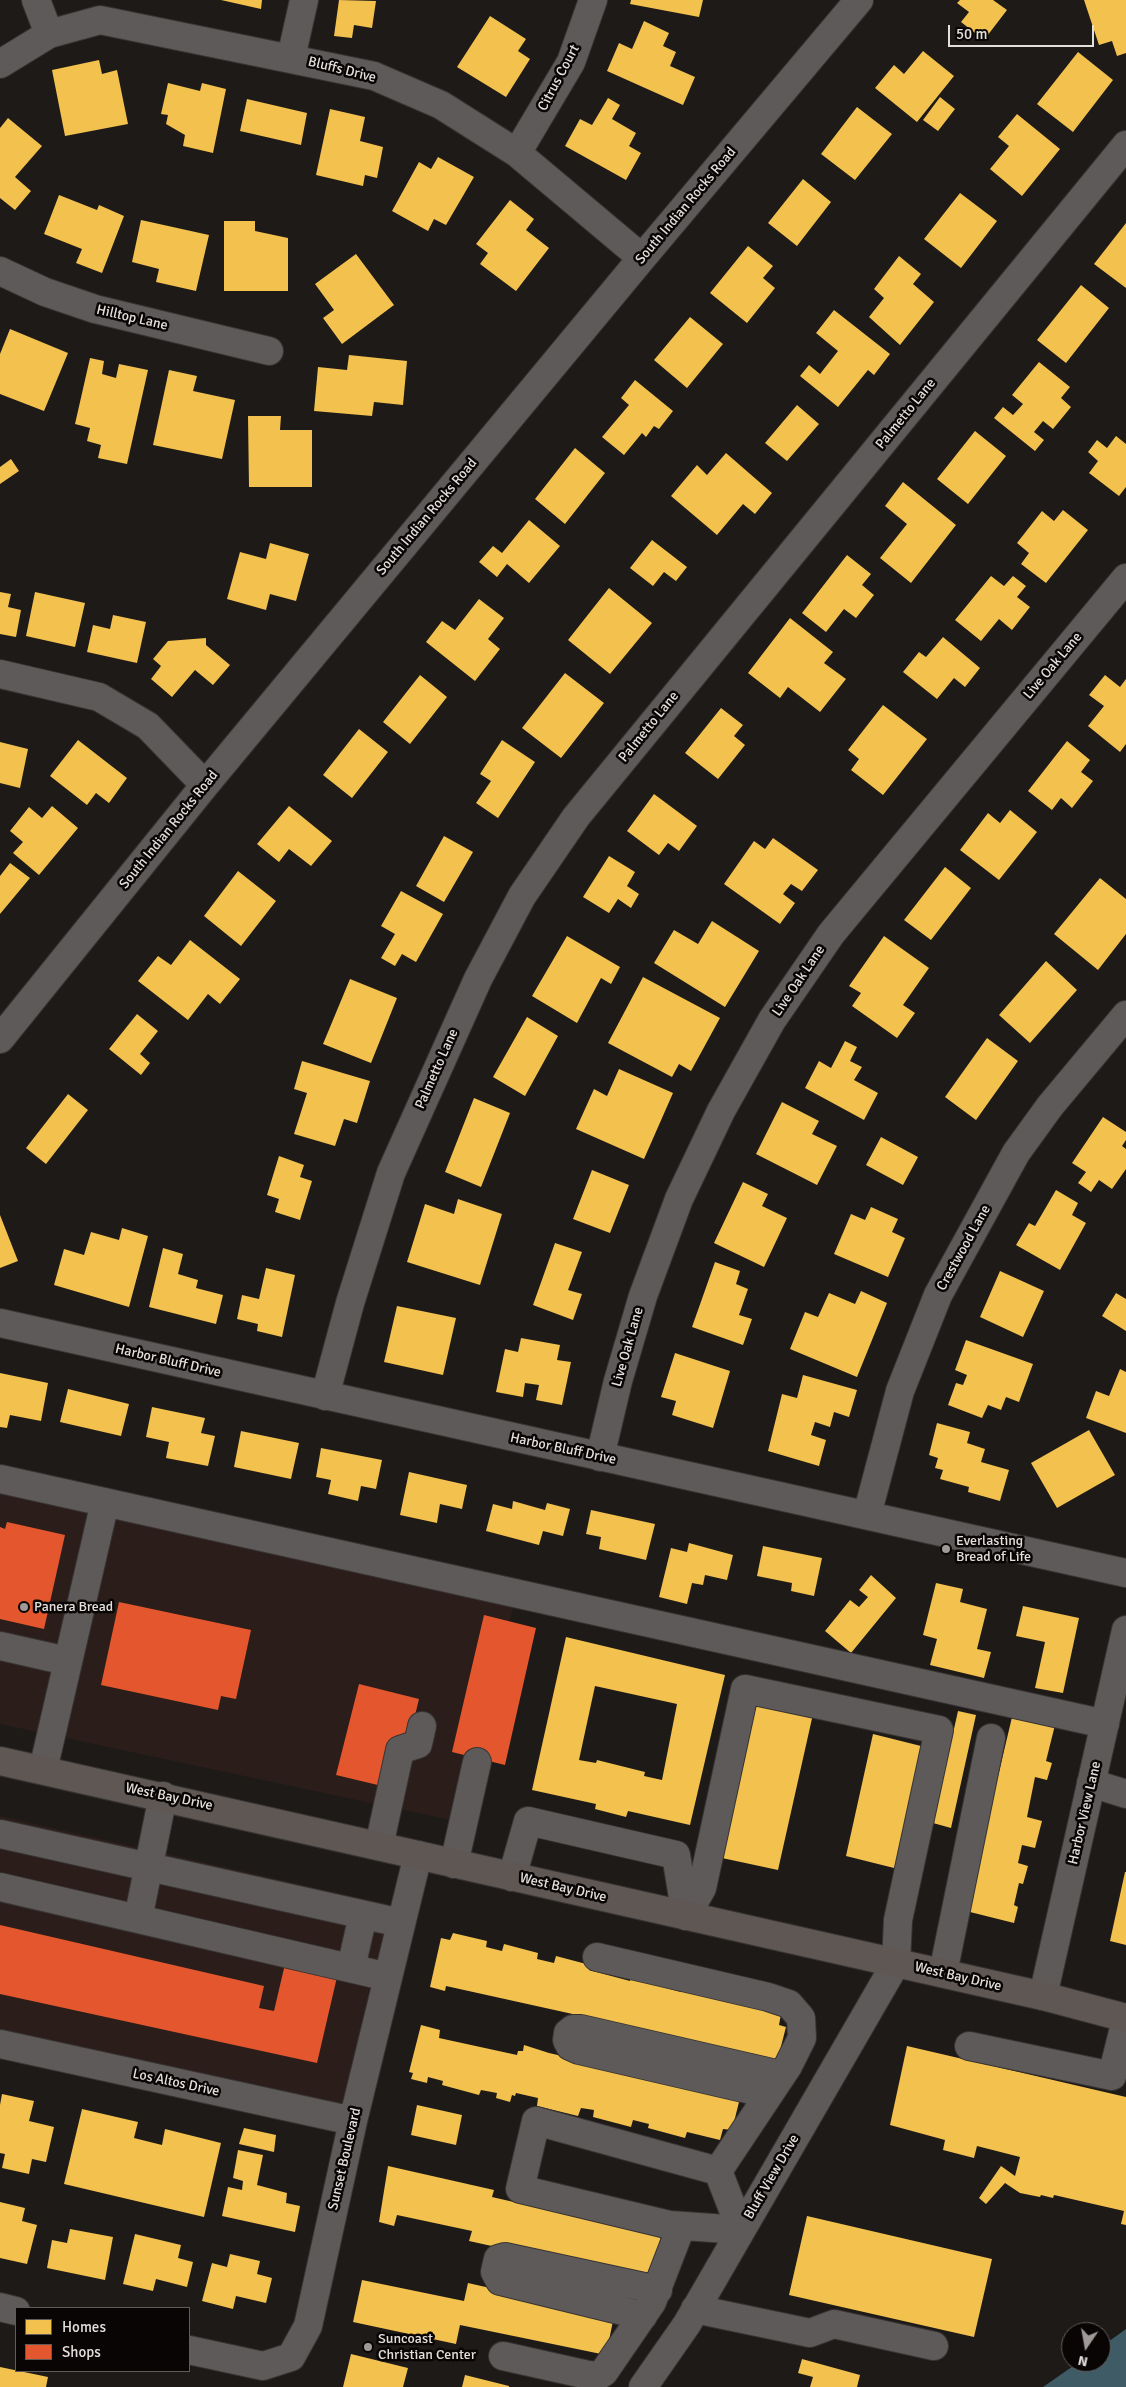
<!DOCTYPE html>
<html>
<head>
<meta charset="utf-8">
<style>
	body { margin:0 }
	#map { position:relative; width:1126px; height:2387px; overflow:hidden; background:#1e1a18; font-family:Signika,sans-serif }
	canvas { display:block }
	.legend { position:absolute; left:15px; top:2307px; width:175px; height:65px; box-sizing:border-box; background:#080504; border:1px solid #605c5a; margin:0; padding:6px 9px; list-style:none; font-size:15px; color:#e4dfdc }
	.legend li { display:flex; align-items:center; gap:10px; height:25px }
	.legend b { width:25px; border:1px solid #605c5a }
	.north { position:absolute; left:1061px; top:2322px; width:50px; height:50px; box-sizing:border-box; background:#080504; border:1px solid #605c5a; border-radius:50%; rotate:192deg; font-size:14px; font-weight:700; line-height:20px; text-align:center; color:#e4dfdc }
	.north::after { content:''; display:block; margin:auto; width:18px; height:22px; background:#9f9a97; clip-path:polygon(50% 0,100% 100%,50% 72%,0 100%) }
	.scale { position:absolute; left:948px; top:25px; width:146px; height:22px; box-sizing:border-box; border:2px solid #e4dfdc; border-top:0; padding-left:6px; font-size:15px; line-height:18px; white-space:nowrap; color:#e4dfdc; -webkit-text-stroke:4px #080504; paint-order:stroke }
</style>
</head>
<body>
<div id="map">
<canvas width="1126" height="2387"></canvas>
<ul class="legend">
<li><b style="height:14px;background:#f2c14e"></b>Homes</li>
<li><b style="height:14px;background:#e4572e"></b>Shops</li>
</ul>
<div class="north">N</div>
<div class="scale">50 m</div>
</div>
<script>
const g = document.querySelector('canvas').getContext('2d');
g.lineJoin = 'round';
function fillPath(path, color) {
  g.fillStyle = color;
  g.fill(path, 'evenodd');
}
function toPath(rows) {
  const path = new Path2D();
  for (const r of rows) {
    path.moveTo(r[0], r[1]);
    for (let i = 2; i < r.length; i += 2) path.lineTo(r[i], r[i + 1]);
  }
  return path;
}
function stroke(path, color, width, dash) {
  g.strokeStyle = color;
  g.lineWidth = width;
  g.lineCap = dash ? 'butt' : 'round';
  g.setLineDash(dash || []);
  g.stroke(path);
}
function write(font, color, halo, rows, align = 'center') {
  g.font = font + ' Signika,sans-serif';
  g.lineWidth = 5;
  g.setLineDash([]);
  g.textBaseline = 'middle';
  g.strokeStyle = halo;
  g.fillStyle = color;
  for (const [text, x, y, turn = 0] of rows) {
    g.save();
    g.translate(x, y);
    g.rotate((+turn || 0) * Math.PI / 180);
    g.textAlign = isNaN(turn) ? turn : align;
    if (halo) g.strokeText(text, 0, 0);
    g.fillText(text, 0, 0);
    g.restore();
  }
}
fillPath(toPath([
	[0,1465,359,1562,519,1588,451,1820,0,1724],
	[0,1816,395,1906,345,2108,0,2032]
]), '#2b1e1a');
fillPath(toPath([
	[1126,2329,1126,2387,1043,2387,1079,2362,1101,2362,1101,2347]
]), '#3f5c66');
fillPath(toPath([
	[221,0,262,0,261,9],
	[339,0,376,1,372,28,354,25,352,38,334,36],
	[631,0,703,0,699,17,630,4],
	[960,0,993,0,1007,10,984,40,961,22,969,12,957,3],
	[1084,0,1126,0,1126,53,1117,56,1112,41,1099,45],
	[490,16,526,39,518,51,530,59,506,97,457,67],
	[644,21,669,33,663,46,676,52,670,66,695,77,683,105,607,71,619,43,632,49],
	[923,51,954,76,917,122,875,88,894,65,904,74],
	[1078,52,1113,80,1073,132,1037,104],
	[99,60,102,74,117,70,128,124,65,136,52,70],
	[168,83,200,91,202,83,226,89,213,153,183,146,185,135,166,124,168,115,161,114],
	[940,97,955,109,938,131,923,120],
	[608,98,620,105,612,119,636,133,629,146,641,153,626,180,565,146,580,119,592,125],
	[247,99,307,113,301,145,240,131],
	[857,107,892,134,855,180,821,154],
	[330,109,365,117,360,141,383,147,377,178,365,175,363,186,316,175],
	[1017,114,1060,149,1022,196,990,169,1009,146,998,137],
	[8,118,42,146,15,177,31,191,15,210,0,198,0,128],
	[438,157,474,177,446,225,434,219,428,231,392,211,419,162,431,169],
	[803,179,831,202,797,246,768,223],
	[960,193,997,221,961,268,924,239],
	[59,195,97,210,99,205,124,216,102,273,76,263,82,249,44,234],
	[510,200,534,219,526,230,549,248,516,291,480,264,488,253,476,244],
	[141,220,209,235,196,291,156,282,159,269,132,262],
	[224,221,255,221,255,231,288,238,288,291,224,291],
	[1126,223,1126,288,1094,264],
	[748,246,773,266,763,278,775,288,747,323,710,293],
	[356,254,394,305,342,344,323,318,334,310,315,284],
	[899,256,921,274,913,284,934,302,900,345,869,317,884,298,874,289],
	[1081,285,1109,308,1066,363,1037,340],
	[834,310,890,354,874,375,868,370,838,407,800,376,809,365,820,374,838,351,816,333],
	[690,317,723,344,687,388,654,360],
	[10,329,68,353,44,411,0,394,0,354],
	[349,355,407,361,403,405,374,402,372,416,314,411,318,367,347,370],
	[90,358,104,361,102,374,116,378,119,364,148,370,127,464,98,458,101,445,87,441,90,428,75,424],
	[1039,362,1070,387,1061,398,1071,407,1053,429,1043,421,1034,432,1044,440,1035,451,994,418,1003,407,1013,415,1023,404,1012,395],
	[169,370,197,376,193,391,235,400,222,459,153,445],
	[635,380,673,411,659,429,654,426,646,437,642,433,624,455,602,437,629,405,621,398],
	[797,405,819,424,787,461,765,443],
	[248,416,281,416,280,430,312,430,312,487,249,487],
	[975,431,1006,456,968,504,937,479],
	[1116,436,1126,444,1126,487,1119,496,1089,473,1098,461,1088,452,1097,440,1107,448],
	[575,448,605,473,565,524,535,499],
	[726,453,772,493,755,514,743,504,717,535,671,496,697,465,707,475],
	[11,459,19,471,0,484,0,467],
	[903,482,956,525,911,583,880,558,907,524,885,506],
	[1063,510,1088,530,1046,583,1021,564,1029,553,1017,543,1042,511,1054,521],
	[529,520,560,546,529,583,507,564,497,577,479,562,493,546,502,553],
	[652,540,687,567,676,581,664,572,653,586,630,568],
	[270,543,309,554,296,601,270,594,266,610,227,599,240,552,266,559],
	[847,555,871,574,862,585,874,595,856,618,844,609,826,632,802,613],
	[991,576,1004,586,1013,576,1026,586,1017,597,1030,607,1012,630,999,619,981,641,955,620],
	[609,588,652,623,610,674,568,640],
	[0,592,11,594,8,607,21,610,16,637,0,634],
	[35,592,85,603,75,647,26,636],
	[479,599,504,618,488,639,500,649,475,681,426,642,442,621,455,630],
	[113,615,146,622,137,663,87,652,93,625,110,629],
	[790,618,833,652,824,663,846,679,820,712,788,687,780,698,748,673],
	[943,637,980,668,965,687,954,678,937,699,903,672,919,652,926,657],
	[206,638,206,645,230,665,213,685,195,670,172,697,151,679,161,666,153,659,168,641],
	[565,673,604,703,561,758,522,728],
	[420,675,447,697,410,744,383,722],
	[1105,675,1120,687,1126,679,1126,744,1120,752,1088,726,1104,706,1089,695],
	[883,705,927,739,883,795,851,770,859,759,848,750],
	[721,708,743,725,734,736,745,745,718,779,685,753],
	[359,729,388,752,352,798,323,775],
	[78,740,127,778,109,803,96,793,87,805,50,776],
	[502,740,535,762,498,818,476,803,491,781,480,774],
	[1067,741,1090,760,1081,772,1093,781,1072,808,1061,798,1052,810,1028,791],
	[0,742,28,749,20,788,0,783],
	[654,794,697,826,679,851,668,843,659,855,627,831],
	[52,806,78,828,39,875,13,853,23,842,10,831,29,807,42,818],
	[289,806,332,841,311,866,289,849,279,862,257,844],
	[1010,810,1037,832,999,880,960,850,988,813,1000,823],
	[444,836,473,852,444,902,416,886],
	[773,838,818,870,802,891,791,884,783,894,795,903,780,924,724,884,754,841,765,849],
	[609,856,635,872,627,886,639,894,631,908,618,899,609,913,583,897],
	[10,863,30,878,0,914,0,876],
	[945,867,971,888,931,940,904,920],
	[238,871,276,901,241,946,204,916],
	[1100,878,1126,899,1126,934,1098,970,1054,934],
	[401,891,443,914,416,962,402,954,395,966,381,958,395,934,381,926],
	[712,921,759,951,725,1007,654,963,674,930,698,944],
	[567,936,620,967,611,984,601,978,577,1023,532,996],
	[884,936,929,968,903,1005,915,1013,897,1038,852,1006,861,993,849,986],
	[190,940,240,979,220,1004,208,994,188,1020,138,981,158,956,171,965],
	[1046,961,1077,990,1030,1043,999,1015],
	[643,977,720,1018,691,1071,679,1064,672,1077,608,1043],
	[350,979,397,998,371,1063,323,1044],
	[137,1014,158,1031,140,1054,150,1063,141,1075,109,1049],
	[527,1017,558,1036,525,1096,493,1077],
	[987,1038,1018,1061,976,1120,945,1097],
	[845,1041,857,1047,850,1061,862,1067,854,1080,878,1093,864,1120,805,1088,819,1061,831,1068],
	[302,1061,370,1081,357,1123,344,1119,335,1146,294,1134,307,1093,294,1089],
	[619,1069,673,1093,644,1159,576,1129,594,1089,607,1096],
	[68,1094,88,1110,46,1164,26,1148],
	[474,1098,510,1113,481,1187,445,1172],
	[782,1102,819,1121,812,1134,837,1146,817,1185,756,1154],
	[1103,1117,1126,1132,1126,1140,1122,1146,1126,1149,1126,1169,1112,1189,1099,1180,1091,1192,1078,1183,1086,1172,1072,1163],
	[881,1137,918,1157,903,1185,866,1165],
	[279,1156,304,1165,300,1177,312,1181,300,1220,275,1212,279,1199,267,1195],
	[592,1170,629,1185,610,1233,573,1219],
	[743,1182,768,1194,762,1206,787,1218,764,1267,714,1243],
	[1056,1190,1078,1203,1072,1215,1086,1223,1060,1270,1016,1245,1029,1223,1035,1226],
	[458,1199,502,1214,480,1285,407,1262,425,1204,454,1214],
	[871,1207,898,1219,892,1232,905,1238,888,1277,834,1254,851,1214,865,1220],
	[0,1215,18,1261,0,1268],
	[122,1228,148,1236,129,1307,54,1285,64,1249,84,1255,91,1232,119,1240],
	[555,1243,582,1252,568,1290,582,1294,573,1320,533,1305],
	[163,1248,183,1254,178,1274,198,1280,196,1288,223,1295,216,1324,149,1307],
	[715,1262,740,1271,736,1284,748,1289,739,1315,752,1319,743,1345,692,1327],
	[266,1268,295,1275,282,1337,257,1331,258,1324,237,1319,242,1295,259,1299],
	[1000,1271,1044,1291,1023,1337,980,1317],
	[861,1291,887,1303,857,1377,790,1349,805,1312,818,1317,829,1293,855,1304],
	[1116,1293,1126,1299,1126,1331,1102,1316],
	[397,1306,456,1318,443,1375,384,1362],
	[521,1338,560,1345,557,1360,571,1362,562,1405,536,1400,539,1385,525,1383,523,1397,496,1392,505,1349,518,1352],
	[966,1340,1033,1364,1019,1402,1006,1397,1001,1410,988,1405,982,1418,948,1405,956,1383,963,1385,967,1375,955,1370],
	[675,1353,730,1371,713,1428,672,1415,676,1401,661,1397],
	[1120,1369,1126,1372,1126,1433,1086,1418,1096,1391,1109,1396],
	[0,1373,48,1383,41,1421,10,1415,7,1428,0,1427],
	[803,1375,857,1390,849,1417,834,1412,830,1427,815,1422,811,1435,826,1440,819,1466,768,1451,782,1394,797,1398],
	[68,1389,129,1404,121,1436,60,1422],
	[152,1407,205,1418,201,1433,215,1436,208,1466,166,1458,169,1442,146,1437],
	[937,1423,970,1432,967,1443,985,1449,981,1462,1009,1470,1000,1501,968,1492,969,1487,940,1479,943,1470,935,1468,938,1458,929,1455],
	[1089,1430,1115,1475,1057,1508,1031,1463],
	[241,1431,299,1443,291,1479,234,1467],
	[321,1448,382,1460,376,1489,361,1486,358,1501,328,1494,331,1480,316,1477],
	[409,1472,467,1485,462,1509,440,1504,437,1523,400,1515],
	[513,1501,545,1510,547,1503,570,1509,563,1536,543,1531,539,1545,486,1531,493,1504,512,1509],
	[591,1510,655,1524,646,1560,599,1549,601,1537,586,1534],
	[689,1543,733,1555,727,1580,705,1575,703,1585,692,1583,687,1604,659,1597,671,1548,687,1552],
	[763,1546,822,1558,814,1596,791,1591,792,1583,757,1576],
	[871,1575,896,1598,851,1653,825,1631,850,1600,859,1607,868,1597,859,1590],
	[936,1583,963,1589,960,1602,987,1609,977,1649,991,1652,984,1678,930,1665,937,1639,923,1635],
	[1023,1606,1079,1618,1063,1693,1035,1688,1045,1642,1016,1636],
	[566,1637,725,1675,690,1825,628,1811,626,1817,595,1809,596,1804,532,1790],
	[595,1686,677,1704,662,1780,644,1776,645,1772,597,1760,596,1763,579,1760],
	[757,1702,813,1714,778,1870,722,1858],
	[958,1711,976,1715,951,1828,933,1823],
	[1013,1713,1055,1725,1046,1761,1052,1763,1047,1780,1035,1777,1027,1817,1042,1821,1035,1848,1022,1845,1018,1863,1028,1866,1023,1884,1019,1883,1014,1905,1018,1907,1014,1923,966,1911],
	[873,1734,925,1747,898,1869,846,1856],
	[1125,1872,1126,1872,1126,1945,1110,1941],
	[453,1933,487,1941,486,1947,502,1951,504,1944,538,1953,537,1959,554,1963,556,1956,590,1965,589,1970,630,1981,633,1973,664,1981,663,1987,681,1992,683,1985,718,1995,717,1999,781,2014,779,2025,786,2027,777,2062,766,2060,767,2057,446,1986,445,1991,430,1987,441,1938,450,1940],
	[421,2025,440,2030,439,2038,517,2055,518,2051,523,2051,524,2045,549,2053,729,2094,741,2094,732,2130,723,2129,720,2140,687,2132,685,2138,648,2128,649,2124,633,2120,631,2127,593,2117,594,2110,581,2108,578,2116,537,2106,538,2098,516,2093,515,2096,512,2095,510,2102,496,2098,497,2093,481,2090,479,2095,442,2085,443,2081,428,2077,427,2083,411,2079,413,2073,409,2072],
	[907,2046,1126,2097,1126,2225,1121,2224,1124,2211,1054,2195,1053,2198,1041,2195,1040,2197,1020,2193,1005,2183,986,2204,979,2198,1001,2166,1015,2176,1020,2157,977,2146,974,2158,943,2150,945,2140,890,2125],
	[2,2094,34,2101,29,2121,54,2127,46,2162,32,2159,29,2174,2,2168,5,2154,0,2153,0,2105],
	[417,2105,462,2115,456,2145,411,2135],
	[82,2109,138,2122,134,2138,162,2145,165,2129,221,2143,204,2217,64,2184],
	[244,2128,276,2135,274,2152,239,2144],
	[238,2150,263,2155,257,2185,287,2193,286,2203,300,2206,295,2232,222,2216,228,2187,242,2190,243,2181,233,2178],
	[388,2166,494,2190,492,2197,661,2236,651,2281,469,2241,472,2231,397,2215,394,2226,379,2222],
	[0,2202,25,2208,22,2221,37,2225,27,2264,0,2258],
	[807,2216,992,2259,974,2337,789,2295],
	[70,2229,113,2237,105,2280,47,2268,52,2240,67,2243],
	[135,2234,181,2245,178,2258,193,2262,187,2287,156,2279,153,2291,123,2284],
	[230,2254,260,2261,257,2274,272,2278,266,2303,236,2296,233,2309,202,2301,212,2263,227,2267],
	[362,2280,464,2301,468,2283,614,2316,606,2355,460,2325,456,2344,353,2322],
	[351,2354,408,2368,403,2387,343,2387],
	[802,2359,860,2375,857,2387,810,2387,813,2377,798,2373],
	[0,2367,48,2377,46,2387,0,2387],
	[465,2375,509,2386,509,2387,462,2387]
]), '#f2c14e');
fillPath(toPath([
	[7,1522,65,1535,44,1629,0,1619,0,1527,5,1529],
	[119,1602,251,1630,236,1699,221,1696,218,1710,101,1685],
	[484,1615,536,1628,505,1765,452,1752],
	[359,1684,419,1699,408,1744,382,1786,336,1775],
	[0,1925,264,1986,259,2008,274,2011,285,1964,337,1977,317,2063,0,1994]
]), '#e4572e');
const minor = toPath([
	[36,0,49,34],
	[291,58,304,0],
	[0,64,49,34,100,20,374,76,441,105,517,153,642,258],
	[517,153,571,62,593,0],
	[0,271,45,292,95,309,269,351],
	[0,674,99,697,148,726,205,785],
	[0,1039,205,785,642,258,859,0],
	[0,1323,1126,1573],
	[325,1396,350,1303,391,1173,478,979,522,896,576,817,1126,145],
	[600,1457,618,1381,643,1296,679,1199,721,1111,772,1020,831,934,1126,578],
	[0,1479,1105,1724],
	[867,1515,900,1391,938,1295,1016,1153,1050,1106,1126,1015],
	[0,1646,67,1661],
	[43,1770,105,1502],
	[1091,1783,1126,1794],
	[0,1834,401,1923],
	[379,1846,400,1750,418,1744,422,1726],
	[454,1864,477,1762],
	[512,1877,528,1821,676,1855,686,1916],
	[0,1887,388,1977],
	[138,1919,163,1796],
	[597,1957,768,1997,789,2004,801,2018,802,2038,788,2066,718,2171],
	[351,1968,363,1915],
	[943,1973,991,1738],
	[1043,1996,1126,1630],
	[0,2044,353,2121],
	[969,2046,1112,2076,1126,2020],
	[769,2094,579,2050,570,2046,567,2040,568,2033,573,2029,581,2029,781,2075],
	[536,2121,718,2171,741,2230,670,2225,520,2189,536,2121],
	[0,2307,16,2311],
	[695,2309,810,2333,834,2324,934,2346],
	[643,2316,500,2281,495,2272,498,2259,505,2257,658,2290],
	[189,2350,263,2366,291,2357,308,2326,353,2121,418,1855],
	[503,2356,588,2375,598,2376,604,2372,652,2302,681,2227],
	[643,2387,687,2324,896,1963,898,1920,939,1730,745,1689,702,1888,686,1916]
]);
const major = toPath([
	[0,1761,1043,1996,1126,2018]
]);
stroke(minor, '#383433', 30);
stroke(major, '#383433', 30);
stroke(minor, '#5e5a59', 28);
stroke(major, '#5e5754', 28);
for (const [x, y, r, color] of [
	[946,1549,5,"#9f9a97"],
	[24,1607,5,"#9f9a97"],
	[368,2347,5,"#9f9a97"]
]) {
  const dot = new Path2D();
  dot.arc(x, y, r, 0, 2 * Math.PI);
  g.fillStyle = color;
  g.fill(dot);
  stroke(dot, '#080504', 2);
}
write('14px', '#e4dfdc', '#080504', [
	["Bluffs Drive",342,70,14],
	["Citrus Court",559,78,-62],
	["South Indian Rocks Road",686,206,-50],
	["Hilltop Lane",132,318,13],
	["Palmetto Lane",906,414,-51],
	["South Indian Rocks Road",427,517,-50],
	["Live Oak Lane",1053,666,-50],
	["Palmetto Lane",649,727,-51],
	["South Indian Rocks Road",169,830,-51],
	["Live Oak Lane",799,981,-56],
	["Palmetto Lane",437,1069,-66],
	["Crestwood Lane",964,1248,-61],
	["Live Oak Lane",628,1347,-74],
	["Harbor Bluff Drive",168,1361,13],
	["Harbor Bluff Drive",563,1449,12],
	["West Bay Drive",169,1797,12],
	["Harbor View Lane",1085,1813,-77],
	["West Bay Drive",563,1888,13],
	["West Bay Drive",958,1977,13],
	["Los Altos Drive",176,2083,12],
	["Sunset Boulevard",345,2159,-77],
	["Bluff View Drive",772,2177,-60]
]);
write('14px', '#e4dfdc', '#080504', [
	["Everlasting",956,1541],
	["Bread of Life",956,1557],
	["Panera Bread",34,1607],
	["Suncoast",378,2339],
	["Christian Center",378,2355]
], 'left');
</script>
</body>
</html>
